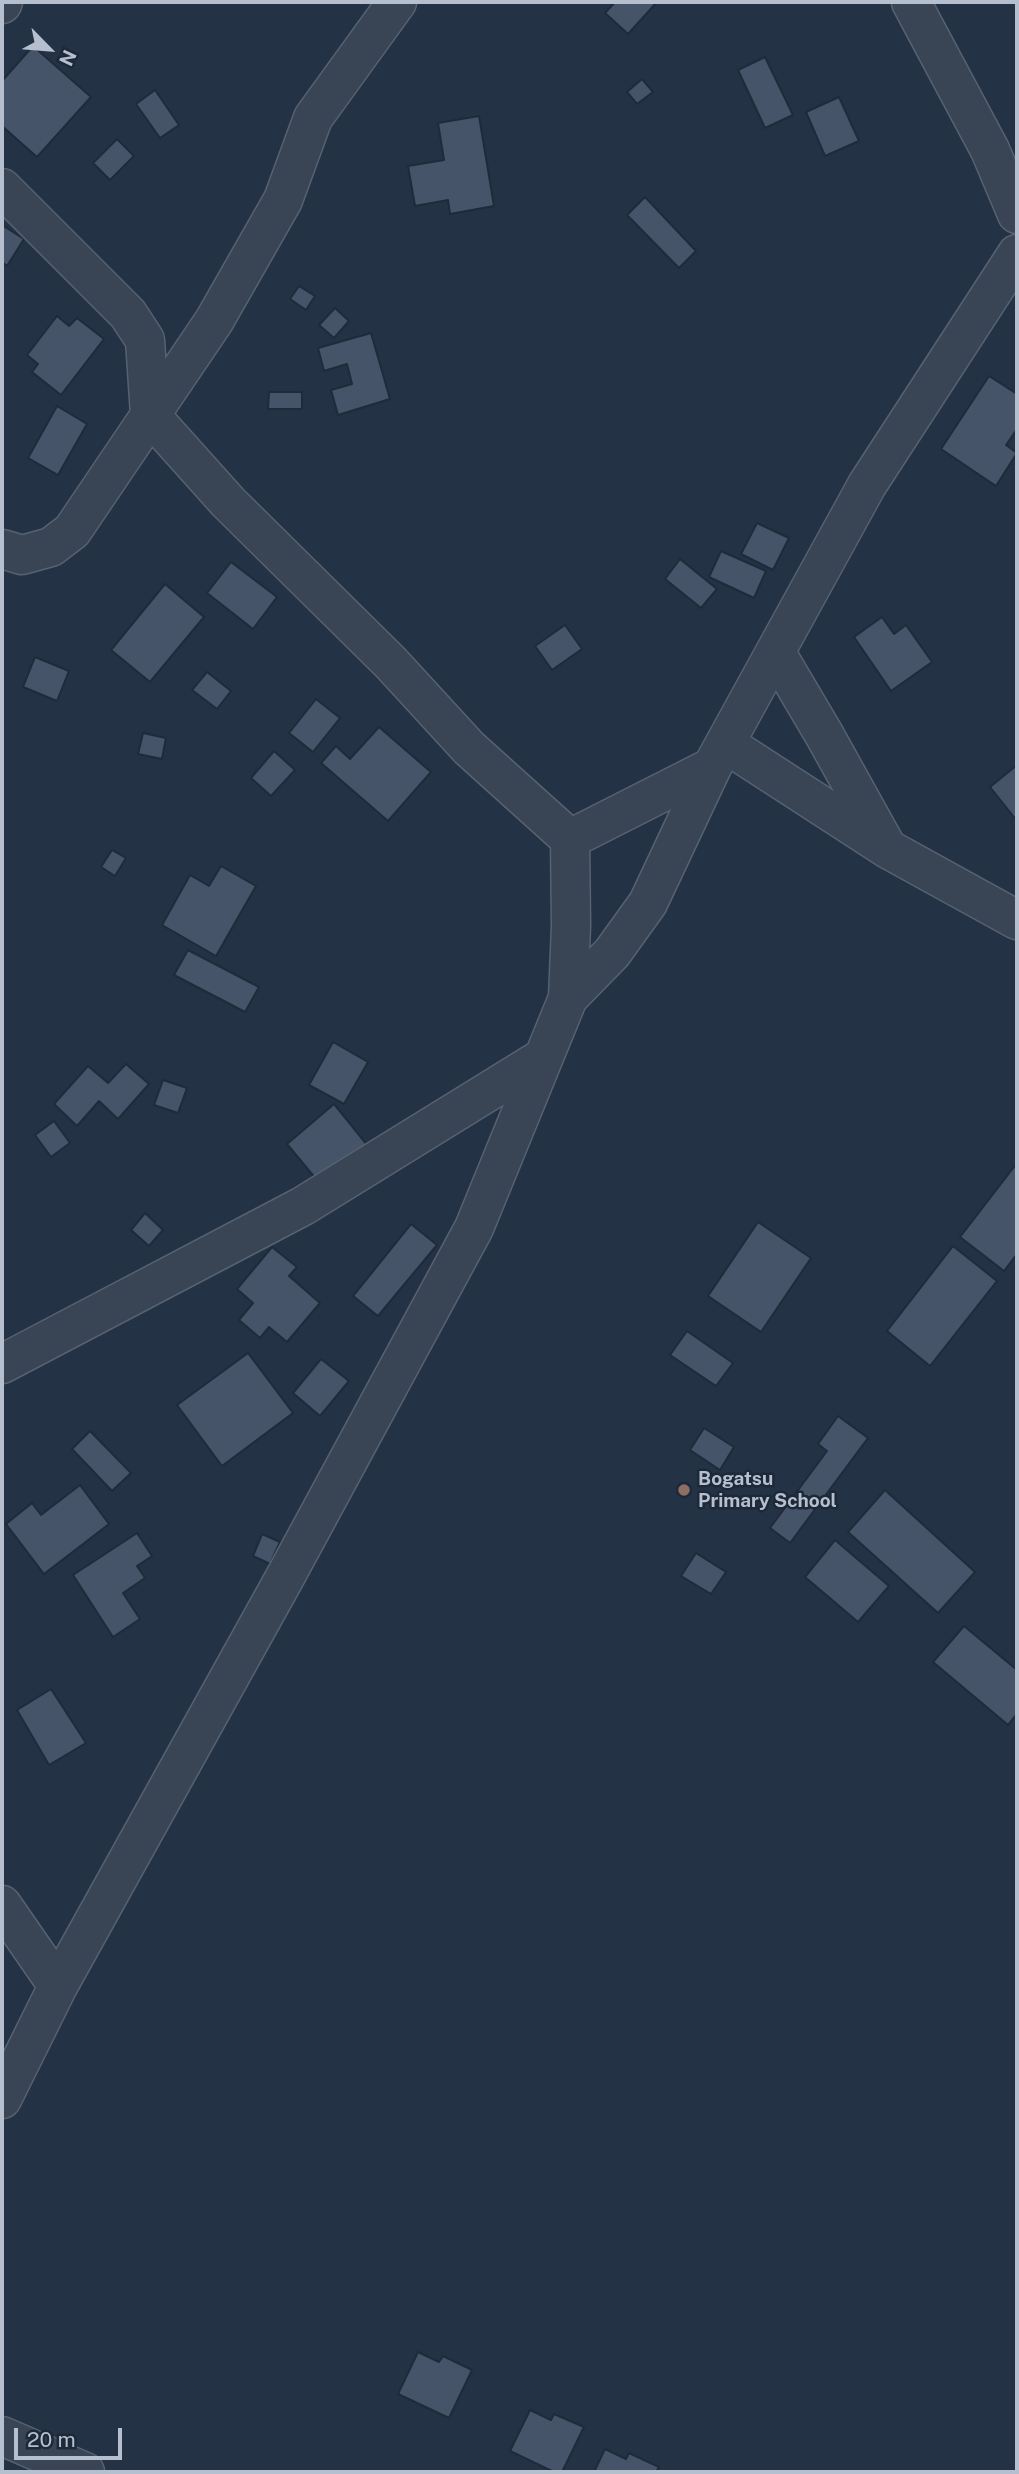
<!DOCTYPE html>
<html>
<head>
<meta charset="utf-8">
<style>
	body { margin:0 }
	#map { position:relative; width:1019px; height:2474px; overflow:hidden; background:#243245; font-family:"Public Sans",sans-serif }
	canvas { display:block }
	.frame { position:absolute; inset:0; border:4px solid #b6bfcd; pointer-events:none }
	.north { position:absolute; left:14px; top:14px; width:70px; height:70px; -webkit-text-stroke:5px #1d2939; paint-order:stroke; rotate:115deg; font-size:19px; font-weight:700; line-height:28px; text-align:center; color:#b6bfcd }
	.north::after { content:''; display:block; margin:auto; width:24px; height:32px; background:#b6bfcd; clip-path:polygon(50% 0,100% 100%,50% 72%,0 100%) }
	.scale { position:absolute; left:14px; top:2428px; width:108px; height:32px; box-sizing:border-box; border:4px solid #b6bfcd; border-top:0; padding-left:9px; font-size:21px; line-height:24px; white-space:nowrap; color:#b6bfcd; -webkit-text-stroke:5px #1d2939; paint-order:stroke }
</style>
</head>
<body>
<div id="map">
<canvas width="1019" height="2474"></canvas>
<div class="frame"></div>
<div class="north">N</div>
<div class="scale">20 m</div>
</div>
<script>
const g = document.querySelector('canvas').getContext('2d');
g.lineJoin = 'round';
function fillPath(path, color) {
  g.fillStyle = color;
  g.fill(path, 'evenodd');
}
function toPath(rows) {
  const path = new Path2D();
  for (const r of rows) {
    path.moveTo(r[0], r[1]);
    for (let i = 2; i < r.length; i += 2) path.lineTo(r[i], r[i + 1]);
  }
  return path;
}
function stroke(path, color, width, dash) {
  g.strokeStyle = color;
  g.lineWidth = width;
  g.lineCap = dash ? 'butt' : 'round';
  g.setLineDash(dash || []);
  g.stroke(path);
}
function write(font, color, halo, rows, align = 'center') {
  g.font = font + ' "Public Sans",sans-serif';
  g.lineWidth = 5;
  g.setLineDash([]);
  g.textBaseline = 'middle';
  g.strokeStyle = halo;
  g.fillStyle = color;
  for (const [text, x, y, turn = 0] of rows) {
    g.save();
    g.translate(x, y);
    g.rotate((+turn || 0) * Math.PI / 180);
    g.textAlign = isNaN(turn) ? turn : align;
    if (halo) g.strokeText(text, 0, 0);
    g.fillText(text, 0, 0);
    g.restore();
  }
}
const building = toPath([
	[615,2,657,2,628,34,605,13,615,2],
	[33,46,91,97,37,157,2,126,2,81,33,46],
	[765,57,793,115,765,128,738,70,765,57],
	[642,79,653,92,637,104,627,92,642,79],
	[155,90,179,125,160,138,136,104,155,90],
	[839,97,859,141,825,156,806,112,839,97],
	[479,116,494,206,450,214,448,200,415,206,408,166,444,160,438,123,479,116],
	[117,139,134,156,110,180,93,163,117,139],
	[645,197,696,251,679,268,627,215,645,197],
	[2,225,24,239,7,266,2,262,2,225],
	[299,286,315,296,306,310,290,299,299,286],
	[335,308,349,321,334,338,319,325,335,308],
	[57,316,69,326,77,318,104,339,61,395,32,372,38,364,27,355,57,316],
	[371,333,390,399,338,415,331,390,352,384,347,364,324,371,318,348,371,333],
	[989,376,1017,394,1017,429,1006,445,1017,453,996,486,941,449,989,376],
	[269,392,302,392,302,409,268,409,269,392],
	[57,406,87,424,58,475,28,458,57,406],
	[757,523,789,538,773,570,741,554,757,523],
	[721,551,766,571,754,598,709,577,721,551],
	[680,559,717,589,701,608,665,579,680,559],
	[231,562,277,597,253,629,207,593,231,562],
	[165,584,204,617,150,682,111,650,165,584],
	[882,617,894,634,906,625,932,662,891,691,854,637,882,617],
	[565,625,582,649,552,670,535,646,565,625],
	[35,657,69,671,57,701,23,687,35,657],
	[207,672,231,691,217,709,192,690,207,672],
	[316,699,340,718,313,752,289,733,316,699],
	[379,727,431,772,388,821,321,763,336,746,350,759,379,727],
	[143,733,166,738,162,759,138,754,143,733],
	[274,751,295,770,271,796,251,778,274,751],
	[1017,765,1017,821,990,787,1017,765],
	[112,850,126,858,115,876,101,867,112,850],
	[221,866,256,886,216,956,162,925,190,875,209,886,221,866],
	[188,950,259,987,245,1012,174,975,188,950],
	[333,1042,368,1062,344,1104,309,1085,333,1042],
	[126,1064,149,1084,118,1119,99,1101,77,1126,54,1104,88,1066,108,1083,126,1064],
	[163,1080,187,1088,178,1113,154,1105,163,1080],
	[334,1104,368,1146,321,1185,287,1144,334,1104],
	[54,1121,70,1143,51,1157,35,1135,54,1121],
	[1017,1163,1017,1254,1004,1271,960,1237,1017,1163],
	[145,1213,163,1230,149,1246,131,1230,145,1213],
	[758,1222,811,1258,761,1332,708,1296,758,1222],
	[411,1224,437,1245,378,1316,353,1296,411,1224],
	[953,1246,997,1281,930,1366,887,1331,953,1246],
	[272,1247,297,1267,289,1276,320,1303,287,1342,269,1327,260,1338,239,1320,253,1303,237,1289,272,1247],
	[687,1331,733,1363,716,1386,670,1355,687,1331],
	[248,1353,293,1413,222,1466,177,1405,248,1353],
	[321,1359,349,1381,320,1416,293,1393,321,1359],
	[838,1416,868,1438,790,1543,770,1528,827,1451,818,1444,838,1416],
	[704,1428,734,1447,720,1470,690,1450,704,1428],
	[90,1431,131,1473,112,1491,72,1449,90,1431],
	[80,1485,109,1524,44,1574,6,1524,32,1503,41,1515,80,1485],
	[885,1490,975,1572,938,1613,848,1532,885,1490],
	[137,1533,152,1556,137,1566,145,1578,123,1593,140,1619,113,1637,73,1575,137,1533],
	[262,1534,280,1542,270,1564,253,1556,262,1534],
	[835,1540,889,1586,858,1622,805,1577,835,1540],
	[696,1553,726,1572,711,1594,681,1576,696,1553],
	[964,1626,1017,1670,1017,1714,1008,1725,933,1662,964,1626],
	[51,1689,86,1743,49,1765,17,1710,51,1689],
	[418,2352,439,2362,443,2356,472,2370,449,2418,398,2394,418,2352],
	[530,2410,551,2420,554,2414,584,2427,562,2472,554,2472,510,2451,530,2410],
	[605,2449,626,2459,629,2453,659,2467,656,2472,594,2472,605,2449]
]);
fillPath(building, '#455469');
stroke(building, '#1f2b3b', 2);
const minor = toPath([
	[911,2,990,150,1017,214],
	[2,4,3,2],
	[2,188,128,314,145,340,150,415,228,502,391,663,469,748,570,839,571,926,568,998,474,1228,284,1579,58,1986,2,2099],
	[2,549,22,555,51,547,72,531,214,321,283,200,313,118,397,2],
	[776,653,825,736,886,846],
	[726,744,888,849,1017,920],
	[570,839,712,767],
	[568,998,612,953,648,903,712,767,867,485,1017,254],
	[2,1364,303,1206,541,1059],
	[2,1905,58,1986],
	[2,2436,85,2472]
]);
stroke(minor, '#576271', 41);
stroke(minor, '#394454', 38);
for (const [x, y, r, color] of [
	[684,1490,7,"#8d6e63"]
]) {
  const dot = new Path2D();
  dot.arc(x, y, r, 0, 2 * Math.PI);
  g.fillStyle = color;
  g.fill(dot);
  stroke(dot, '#1d2939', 2.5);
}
write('bold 19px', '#b6bfcd', '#1d2939', [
	["Bogatsu",698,1479],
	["Primary School",698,1501]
], 'left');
</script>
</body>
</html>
